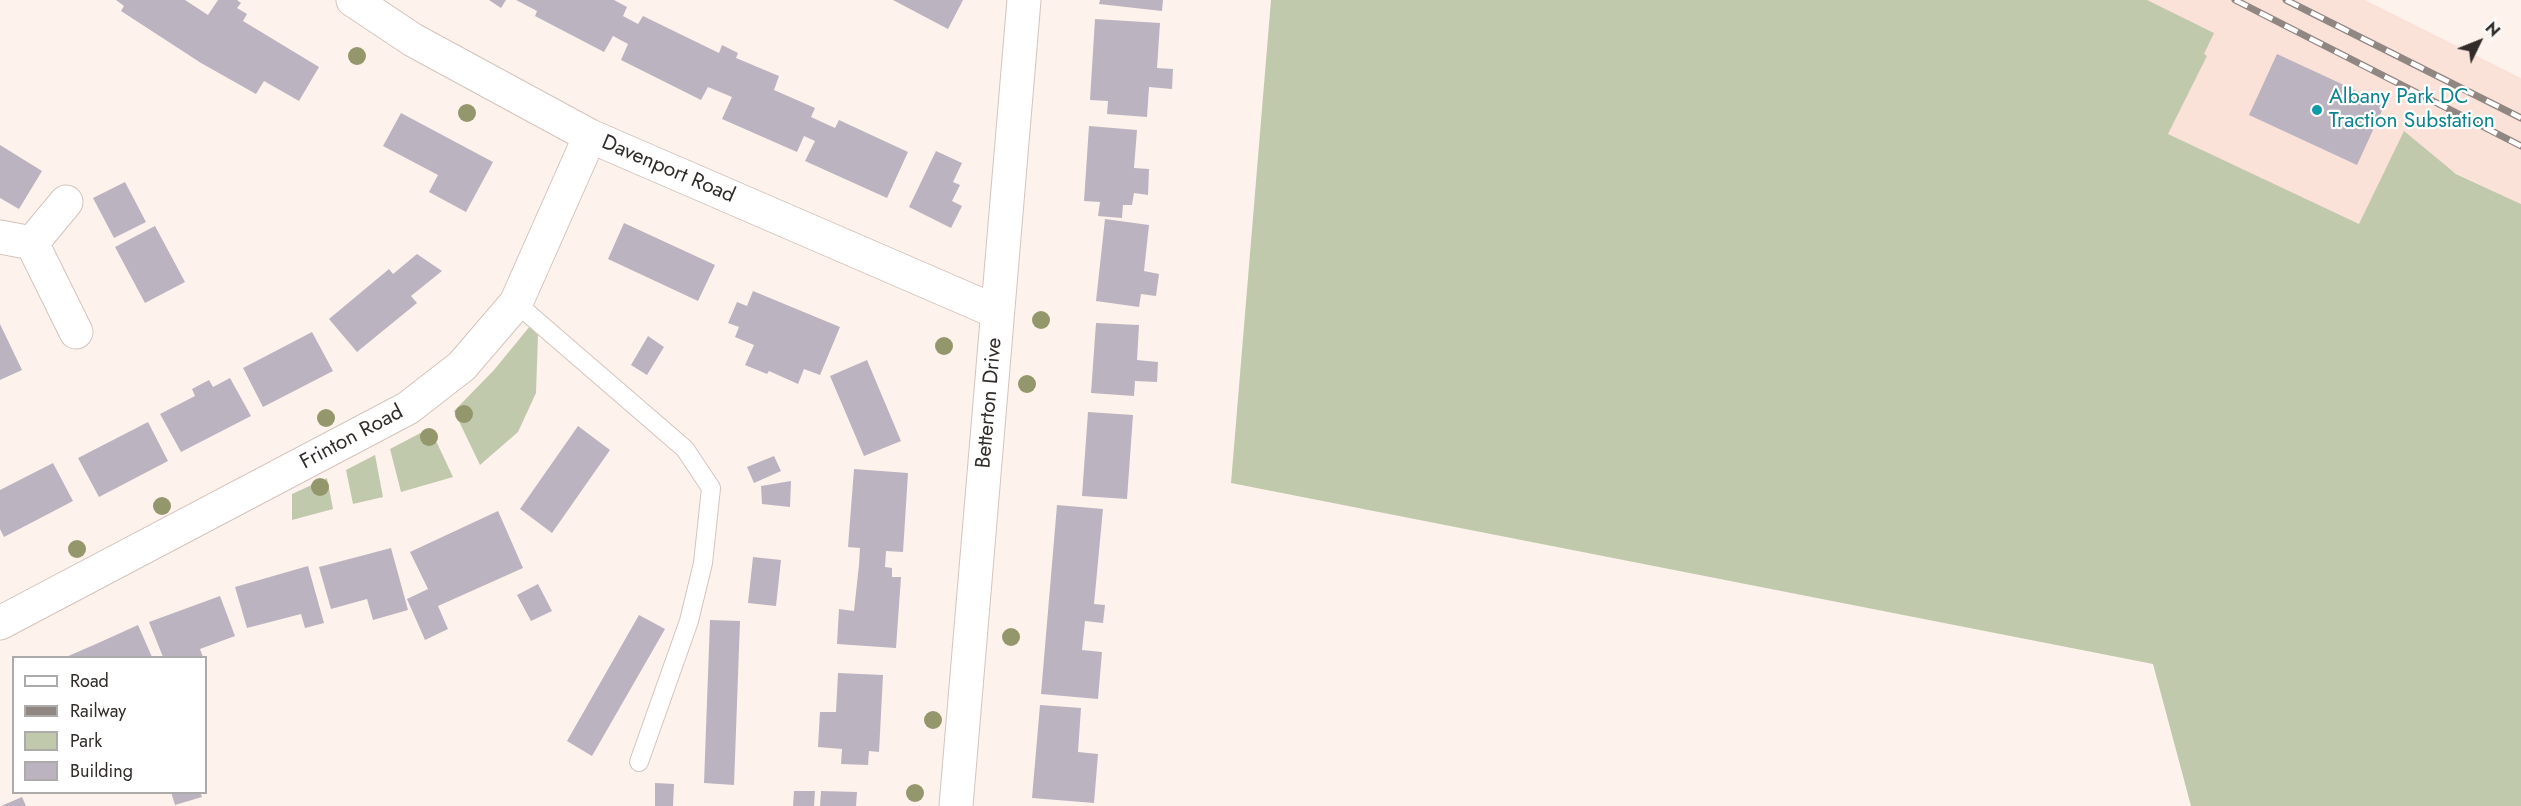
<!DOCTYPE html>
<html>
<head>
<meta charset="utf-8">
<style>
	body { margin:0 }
	#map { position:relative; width:2521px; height:806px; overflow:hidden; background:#fef2ec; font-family:Jost,sans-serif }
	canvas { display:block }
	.legend { position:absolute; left:12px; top:656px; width:195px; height:138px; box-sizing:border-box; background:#fff; border:2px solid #adaba9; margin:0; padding:8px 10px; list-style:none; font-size:18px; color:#312c29 }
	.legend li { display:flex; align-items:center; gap:12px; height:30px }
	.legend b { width:30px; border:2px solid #adaba9 }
	.north { position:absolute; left:2449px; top:12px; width:60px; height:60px; -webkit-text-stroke:4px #fff; paint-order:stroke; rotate:47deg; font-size:16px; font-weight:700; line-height:24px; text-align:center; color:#312c29 }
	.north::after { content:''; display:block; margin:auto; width:21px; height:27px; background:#312c29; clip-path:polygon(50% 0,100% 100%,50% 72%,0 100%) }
</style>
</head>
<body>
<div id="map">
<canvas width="2521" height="806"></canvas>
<ul class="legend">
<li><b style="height:8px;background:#fff"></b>Road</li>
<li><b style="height:8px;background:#908783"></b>Railway</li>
<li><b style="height:16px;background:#c1c9ac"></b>Park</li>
<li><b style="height:16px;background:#bbb3c0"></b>Building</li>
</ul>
<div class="north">N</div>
</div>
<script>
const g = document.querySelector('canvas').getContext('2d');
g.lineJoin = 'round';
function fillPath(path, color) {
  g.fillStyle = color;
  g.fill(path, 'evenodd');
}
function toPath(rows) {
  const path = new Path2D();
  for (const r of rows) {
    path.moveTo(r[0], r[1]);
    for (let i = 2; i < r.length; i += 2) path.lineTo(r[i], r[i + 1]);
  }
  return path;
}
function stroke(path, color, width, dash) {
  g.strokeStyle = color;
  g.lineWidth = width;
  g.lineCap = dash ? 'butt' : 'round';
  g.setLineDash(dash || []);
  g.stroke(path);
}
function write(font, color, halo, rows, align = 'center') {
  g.font = font + ' Jost,sans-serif';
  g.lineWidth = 4.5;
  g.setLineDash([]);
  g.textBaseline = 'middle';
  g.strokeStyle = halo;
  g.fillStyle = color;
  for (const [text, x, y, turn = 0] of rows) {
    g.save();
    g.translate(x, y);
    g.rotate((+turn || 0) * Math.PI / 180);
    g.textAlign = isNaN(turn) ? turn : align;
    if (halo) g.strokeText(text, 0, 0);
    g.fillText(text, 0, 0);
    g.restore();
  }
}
fillPath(toPath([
	[2087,0,2365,0,2521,78,2521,204,2451,171,2354,275,2144,181]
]), '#fae2d8');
fillPath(toPath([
	[1271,0,2147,0,2214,33,2204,54,2207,56,2168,134,2359,224,2404,131,2456,174,2521,204,2521,806,2191,806,2153,664,1231,483],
	[530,326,538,335,536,393,518,432,480,465,454,411,494,370],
	[430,428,453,477,401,492,390,449],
	[375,455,383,497,353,504,346,470],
	[327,478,333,509,292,520,292,494]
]), '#c1c9ac');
fillPath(toPath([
	[116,0,185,0,208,15,218,0,237,0,241,3,237,8,247,14,243,21,319,67,299,101,264,81,256,94,201,63,121,11,124,6],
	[489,0,506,0,501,8],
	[516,0,614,0,627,7,623,16,638,24,643,16,719,53,722,45,738,53,736,58,779,76,774,90,815,108,811,117,835,128,839,120,908,152,887,198,805,161,815,141,804,136,797,152,722,119,732,97,708,87,701,100,621,60,628,44,613,36,604,52,535,16,537,11],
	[893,0,963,0,948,29],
	[1100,0,1163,0,1162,11,1099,4],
	[1095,19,1160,23,1157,68,1173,69,1172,89,1149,87,1147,117,1107,114,1108,101,1090,100],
	[2277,54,2385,104,2357,165,2249,115],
	[401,113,493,162,466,212,429,192,438,175,383,146],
	[1089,126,1137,130,1134,168,1149,169,1148,195,1134,193,1132,205,1123,205,1122,218,1098,216,1100,202,1084,201],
	[0,145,42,171,19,209,0,198],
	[936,151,962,163,953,182,960,185,952,201,962,206,951,228,909,207],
	[125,182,146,222,114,238,93,198],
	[1105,219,1149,225,1144,271,1159,274,1156,296,1141,294,1139,307,1096,301],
	[624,223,715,265,698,301,608,259],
	[155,226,185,282,145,303,115,247],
	[417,254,442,271,411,296,417,303,357,352,329,319,389,269,393,274],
	[753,291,840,327,820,375,804,369,798,384,769,371,767,374,745,365,754,345,735,337,739,327,728,323,737,302,747,306],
	[1096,323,1139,325,1137,360,1158,362,1157,382,1135,381,1134,396,1091,393],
	[0,324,22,370,0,380],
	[312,332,333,371,263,407,243,368],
	[648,336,664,347,647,375,631,365],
	[867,360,901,441,864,456,830,376],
	[230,378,251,416,181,452,160,414,195,396,192,389,209,380,213,387],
	[1088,412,1133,415,1127,499,1082,496],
	[148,422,168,461,99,497,78,458],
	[578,426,610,450,552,533,520,509],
	[774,456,781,471,754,483,747,467],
	[53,463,73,501,4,537,0,529,0,490],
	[854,469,908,473,903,552,886,551,885,567,892,568,892,577,901,577,896,648,837,644,839,609,854,611,859,565,860,548,848,547],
	[791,481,790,507,762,504,761,486],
	[1057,505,1103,509,1094,604,1105,605,1103,623,1085,621,1082,650,1102,652,1098,699,1041,694],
	[498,511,523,568,438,606,448,629,425,640,407,599,428,589,410,552],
	[391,548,408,610,373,620,367,599,331,609,319,567],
	[753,557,781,560,776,606,748,603],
	[308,566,324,623,305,628,301,614,247,628,235,587],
	[538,584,552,611,531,621,517,595],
	[220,596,235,636,200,649,203,657,163,657,149,622],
	[639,615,665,629,592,756,567,741],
	[710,620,740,621,734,785,704,783],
	[138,625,152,657,66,657,96,644],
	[838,673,883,675,879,752,869,751,868,765,841,764,842,749,818,747,820,712,836,712],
	[1040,705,1081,708,1078,752,1098,754,1094,803,1032,798],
	[655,783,674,784,673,806,655,806],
	[794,791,815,791,814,806,793,806],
	[821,791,857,792,856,806,820,806],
	[171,792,200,792,202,797,175,805],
	[22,797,26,806,1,806]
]), '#bbb3c0');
const lane = toPath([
	[516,303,685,449,711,488,703,563,689,621,639,762]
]);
const street = toPath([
	[353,0,413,40,590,136,997,312],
	[0,237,32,243,76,332],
	[32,243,66,202],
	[0,623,408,408,462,366,516,303,590,136],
	[956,806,1024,0]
]);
stroke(lane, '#d3c4bd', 20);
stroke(street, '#d3c4bd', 35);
stroke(lane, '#fff', 18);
stroke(street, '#fff', 33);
const rail = toPath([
	[2235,0,2521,146],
	[2286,0,2521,118]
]);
stroke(rail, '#908783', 7);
stroke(rail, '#fff', 4.5, [14]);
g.fillStyle = '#94976c';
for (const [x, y] of [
	[357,56],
	[467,113],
	[1041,320],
	[944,346],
	[1027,384],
	[464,414],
	[326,418],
	[429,437],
	[320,487],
	[162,506],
	[77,549],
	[1011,637],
	[933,720],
	[915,793]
]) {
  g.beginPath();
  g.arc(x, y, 9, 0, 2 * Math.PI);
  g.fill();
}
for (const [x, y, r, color] of [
	[2317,110,6,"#0f9aa8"]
]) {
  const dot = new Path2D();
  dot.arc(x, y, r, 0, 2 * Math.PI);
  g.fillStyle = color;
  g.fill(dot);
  stroke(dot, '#fff', 2);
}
write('21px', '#0d838f', '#fff', [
	["Albany Park DC",2329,98],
	["Traction Substation",2329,122]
], 'left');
write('21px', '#312c29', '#fff', [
	["Davenport Road",668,170,23],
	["Betterton Drive",990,403,-85],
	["Frinton Road",352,438,-28]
]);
</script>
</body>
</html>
